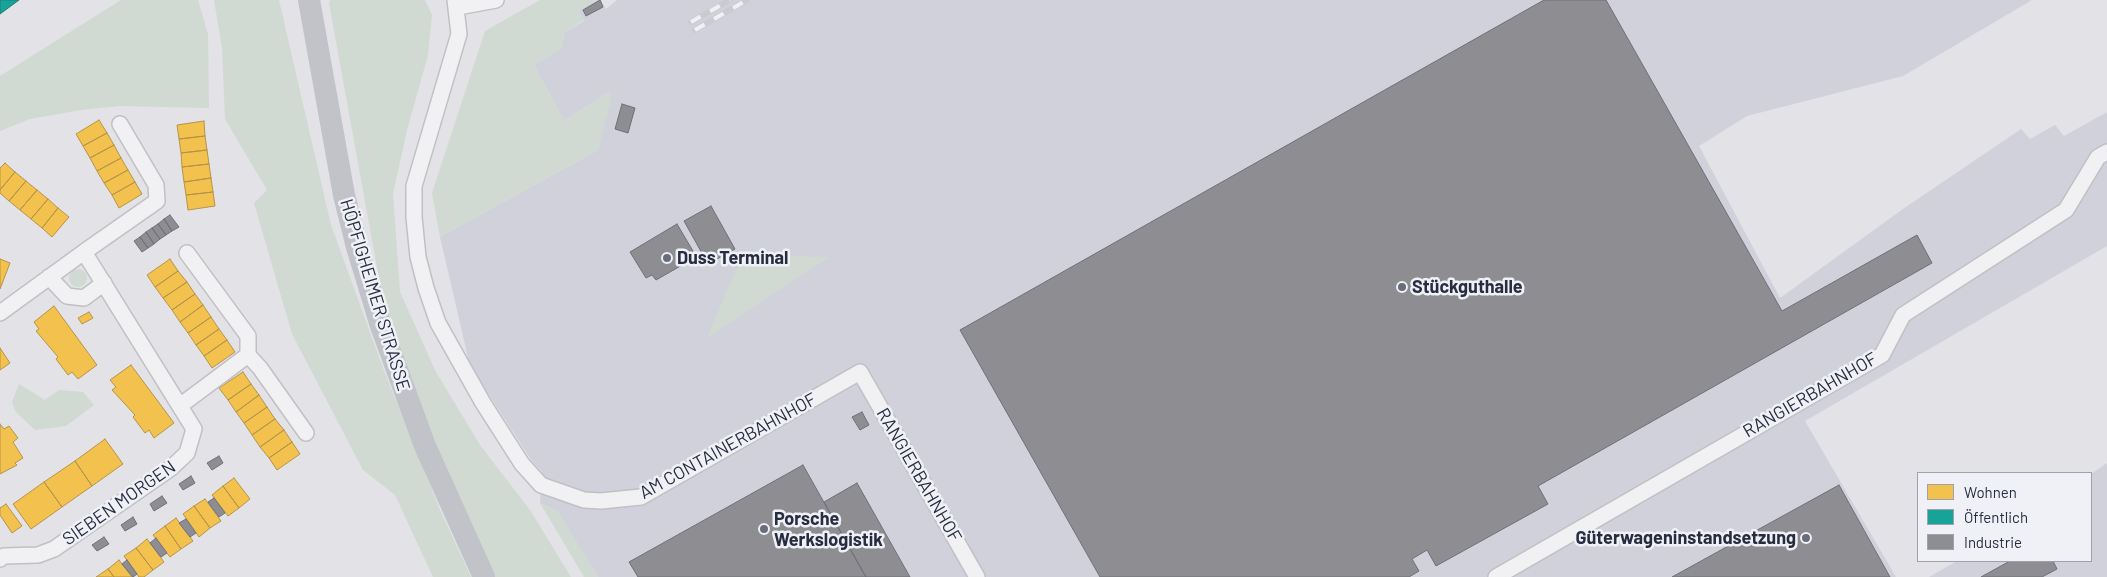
<!DOCTYPE html>
<html>
<head>
<meta charset="utf-8">
<style>
	body { margin:0 }
	#map { position:relative; width:2107px; height:577px; overflow:hidden; background:#e2e2e7; font-family:Barlow,sans-serif }
	canvas { display:block }
	.legend { position:absolute; left:1917px; top:472px; width:175px; height:90px; box-sizing:border-box; background:#eff1f6; border:1px solid #9fa2ad; margin:0; padding:6px 9px; list-style:none; font-size:15px; color:#282c40 }
	.legend li { display:flex; align-items:center; gap:10px; height:25px }
	.legend b { width:25px; border:1px solid #9fa2ad }
</style>
</head>
<body>
<div id="map">
<canvas width="2107" height="577"></canvas>
<ul class="legend">
<li><b style="height:14px;background:#f2c14e"></b>Wohnen</li>
<li><b style="height:14px;background:#17a398"></b>Öffentlich</li>
<li><b style="height:14px;background:#8d8d92"></b>Industrie</li>
</ul>
</div>
<script>
const g = document.querySelector('canvas').getContext('2d');
g.lineJoin = 'round';
function fillPath(path, color) {
  g.fillStyle = color;
  g.fill(path, 'evenodd');
}
function toPath(rows) {
  const path = new Path2D();
  for (const r of rows) {
    if (r.length === 3) {
      path.moveTo(r[0] + r[2], r[1]);
      path.arc(r[0], r[1], r[2], 0, 2 * Math.PI);
      continue;
    }
    path.moveTo(r[0], r[1]);
    for (let i = 2; i < r.length; i += 2) path.lineTo(r[i], r[i + 1]);
  }
  return path;
}
function stroke(path, color, width, dash) {
  g.strokeStyle = color;
  g.lineWidth = width;
  g.lineCap = dash ? 'butt' : 'round';
  g.setLineDash(dash || []);
  g.stroke(path);
}
function write(font, color, halo, rows, align = 'center') {
  g.font = font + ' Barlow,sans-serif';
  g.lineWidth = 5;
  g.setLineDash([]);
  g.textBaseline = 'middle';
  g.strokeStyle = halo;
  g.fillStyle = color;
  for (const [text, x, y, turn = 0] of rows) {
    g.save();
    g.translate(x, y);
    g.rotate((+turn || 0) * Math.PI / 180);
    g.textAlign = isNaN(turn) ? turn : align;
    if (halo) g.strokeText(text, 0, 0);
    g.fillText(text, 0, 0);
    g.restore();
  }
}
fillPath(toPath([
	[597,0,601,0,606,9,617,0,2032,0,1903,76,1747,116,1699,146,1780,298,1903,209,2021,129,2030,139,2055,125,2064,136,2107,112,2107,246,1805,421,1896,577,598,577,557,511,540,503,542,472,532,461,470,366,440,237,598,150,610,91,564,121,534,65,561,49,565,32,584,21,579,10],
	[2107,463,2107,577,1929,577,1957,561,2091,561,2091,474]
]), '#d0d1da');
fillPath(toPath([
	[121,0,198,0,208,34,209,108,120,106,81,110,30,119,0,131,0,76],
	[214,0,279,0,331,225,383,368,440,510,471,577,433,577,395,495,363,470,292,334,254,203,267,190,225,119,222,48],
	[331,0,425,0,432,15,428,55,407,130,393,194,400,292,436,372,480,445,530,510,571,577,494,577,427,424,381,290,329,3],
	[540,0,597,0,579,10,584,20,565,32,561,49,534,65,564,121,610,91,611,101,598,150,440,237,432,193,485,31],
	[756,255,829,257,707,338,737,267],
	[78,278,9],
	[19,384,45,400,59,390,83,392,94,405,66,426,35,430,16,412,12,402],
	[540,503,557,511,598,577,584,577]
]), '#d0dad2');
const homes = toPath([
	[99,120,107,133,83,146,76,134,99,120],
	[204,121,205,136,179,139,177,125,204,121],
	[107,133,114,145,90,158,83,146,107,133],
	[205,136,207,150,181,153,179,139,205,136],
	[114,145,121,158,97,171,90,158,114,145],
	[207,150,209,164,182,167,181,153,207,150],
	[121,158,128,170,104,183,97,171,121,158],
	[5,163,15,172,0,190,0,168,5,163],
	[209,164,211,178,184,182,182,167,209,164],
	[128,170,135,182,112,195,104,183,128,170],
	[15,172,26,181,9,201,0,193,0,190,15,172],
	[211,178,213,192,186,195,184,182,211,178],
	[26,181,37,190,20,210,9,201,26,181],
	[135,182,142,194,119,208,112,195,135,182],
	[37,190,48,199,31,219,20,210,37,190],
	[213,192,215,206,188,210,186,195,213,192],
	[48,199,58,208,42,228,31,219,48,199],
	[58,208,69,217,52,237,42,228,58,208],
	[0,259,10,263,0,289,0,259],
	[170,259,178,271,155,287,147,275,170,259],
	[178,271,187,282,163,298,155,287,178,271],
	[187,282,195,294,172,310,163,298,187,282],
	[195,294,203,305,180,322,172,310,195,294],
	[203,305,211,317,188,333,180,322,203,305],
	[54,306,97,365,78,379,72,372,68,375,56,359,58,357,36,331,39,329,34,322,54,306],
	[89,312,93,318,82,324,78,318,89,312],
	[211,317,219,329,196,345,188,333,211,317],
	[219,329,227,340,204,356,196,345,219,329],
	[227,340,235,352,212,368,204,356,227,340],
	[0,348,10,363,0,370,0,348],
	[131,365,174,423,154,438,149,430,145,433,133,417,135,415,112,390,116,387,110,380,131,365],
	[243,372,251,384,228,400,219,388,243,372],
	[251,384,259,395,236,412,228,400,251,384],
	[259,395,267,407,244,423,236,412,259,395],
	[267,407,275,419,252,435,244,423,267,407],
	[275,419,284,430,260,447,252,435,275,419],
	[0,424,4,429,9,426,18,438,13,442,23,458,15,463,17,465,0,474,0,424],
	[284,430,292,442,269,458,260,447,284,430],
	[105,439,123,464,92,486,75,461,105,439],
	[292,442,300,454,277,470,269,458,292,442],
	[75,461,92,486,62,507,44,482,75,461],
	[234,478,250,499,239,508,223,486,234,478],
	[44,482,62,507,31,529,13,504,44,482],
	[223,486,239,508,228,516,212,495,223,486],
	[205,499,221,521,210,528,194,506,205,499],
	[6,504,22,526,12,533,0,515,0,508,6,504],
	[194,506,210,528,199,537,183,514,194,506],
	[176,518,193,541,181,549,165,526,176,518],
	[165,526,181,549,170,557,153,535,165,526],
	[147,539,164,562,153,570,136,548,147,539],
	[136,548,153,570,144,577,139,577,124,556,136,548],
	[119,560,122,564,132,577,114,577,108,569,119,560],
	[108,569,114,577,96,577,108,569]
]);
fillPath(homes, '#f2c14e');
stroke(homes, '#b5944a', 1);
const public = toPath([
	[0,0,19,0,0,14,0,0]
]);
fillPath(public, '#17a398');
stroke(public, '#1c7f7e', 1);
const industry = toPath([
	[600,0,603,7,586,16,583,10,600,0],
	[1544,0,1606,0,1782,311,1917,235,1932,263,1538,486,1548,504,1436,566,1427,550,1412,559,1419,571,1409,577,1100,577,960,330,1544,0],
	[622,104,635,108,628,133,615,129,622,104],
	[711,206,735,249,708,264,684,221,711,206],
	[170,215,179,227,172,231,164,219,170,215],
	[164,219,172,231,166,235,158,224,164,219],
	[158,224,166,235,160,239,152,228,158,224],
	[677,224,693,251,680,259,684,264,656,280,652,275,646,278,630,252,677,224],
	[152,228,160,239,154,244,146,232,152,228],
	[146,232,154,244,148,248,140,237,146,232],
	[140,237,148,248,142,252,134,241,140,237],
	[862,412,869,425,860,430,852,417,862,412],
	[219,456,223,463,212,470,207,463,219,456],
	[803,465,866,577,638,577,629,562,803,465],
	[191,476,195,483,183,490,179,484,191,476],
	[857,483,910,577,866,577,864,574,824,502,857,483],
	[1839,485,1890,577,1672,577,1839,485],
	[162,496,167,503,154,511,150,504,162,496],
	[214,498,225,513,219,517,208,502,214,498],
	[133,517,137,524,125,531,121,525,133,517],
	[186,519,196,533,190,537,179,523,186,519],
	[104,537,109,544,97,551,92,545,104,537],
	[156,538,167,553,161,557,150,543,156,538],
	[127,560,137,574,133,577,122,564,127,560],
	[2010,561,2053,561,2057,569,2042,577,1981,577,2010,561]
]);
fillPath(industry, '#8d8d92');
stroke(industry, '#6f7079', 1);
const minor = toPath([
	[455,0,459,34,414,186,414,217,418,257,426,288,438,323,483,403,522,464,541,485,584,500,601,501,641,497,860,372,977,577],
	[458,7,496,0],
	[84,252,157,201,156,185,120,124],
	[187,253,248,336,248,355,260,368,306,433],
	[49,277,67,296,84,298,104,283],
	[0,313,84,252,194,429,187,453,171,468,54,549,38,555,4,556,0,559],
	[181,405,248,355],
	[1496,577,1882,355,1903,315,2066,210,2098,157,2107,152]
]);
stroke(minor, '#c0c0c5', 18);
stroke(minor, '#f1f1f3', 15);
stroke(toPath([
	[309,0,344,195,357,247,381,326,425,446,484,577]
]), '#c2c3c9', 22);
const rail = toPath([
	[691,22,730,0],
	[695,30,747,0]
]);
stroke(rail, '#cacbcf', 5.5);
stroke(rail, '#eff1f6', 4, [11]);
for (const [x, y, r, color] of [
	[667,258,5,"#696c7a"],
	[1402,287,5,"#696c7a"],
	[764,529,5,"#696c7a"],
	[1806,538,5,"#696c7a"]
]) {
  const dot = new Path2D();
  dot.arc(x, y, r, 0, 2 * Math.PI);
  g.fillStyle = color;
  g.fill(dot);
  stroke(dot, '#eff1f6', 2);
}
write('bold 18px', '#282c40', '#eff1f6', [
	["Duss Terminal",677,258],
	["Stückguthalle",1412,287],
	["Porsche",774,519],
	["Werkslogistik",774,540],
	["Güterwageninstandsetzung",1796,538,"right"]
], 'left');
write('18px', '#282c40', '#eff1f6', [
	["HÖPFIGHEIMER STRASSE",375,295,73],
	["RANGIERBAHNHOF",1810,395,-30],
	["AM CONTAINERBAHNHOF",728,446,-29],
	["RANGIERBAHNHOF",919,475,60],
	["SIEBEN MORGEN",119,503,-35]
]);
</script>
</body>
</html>
